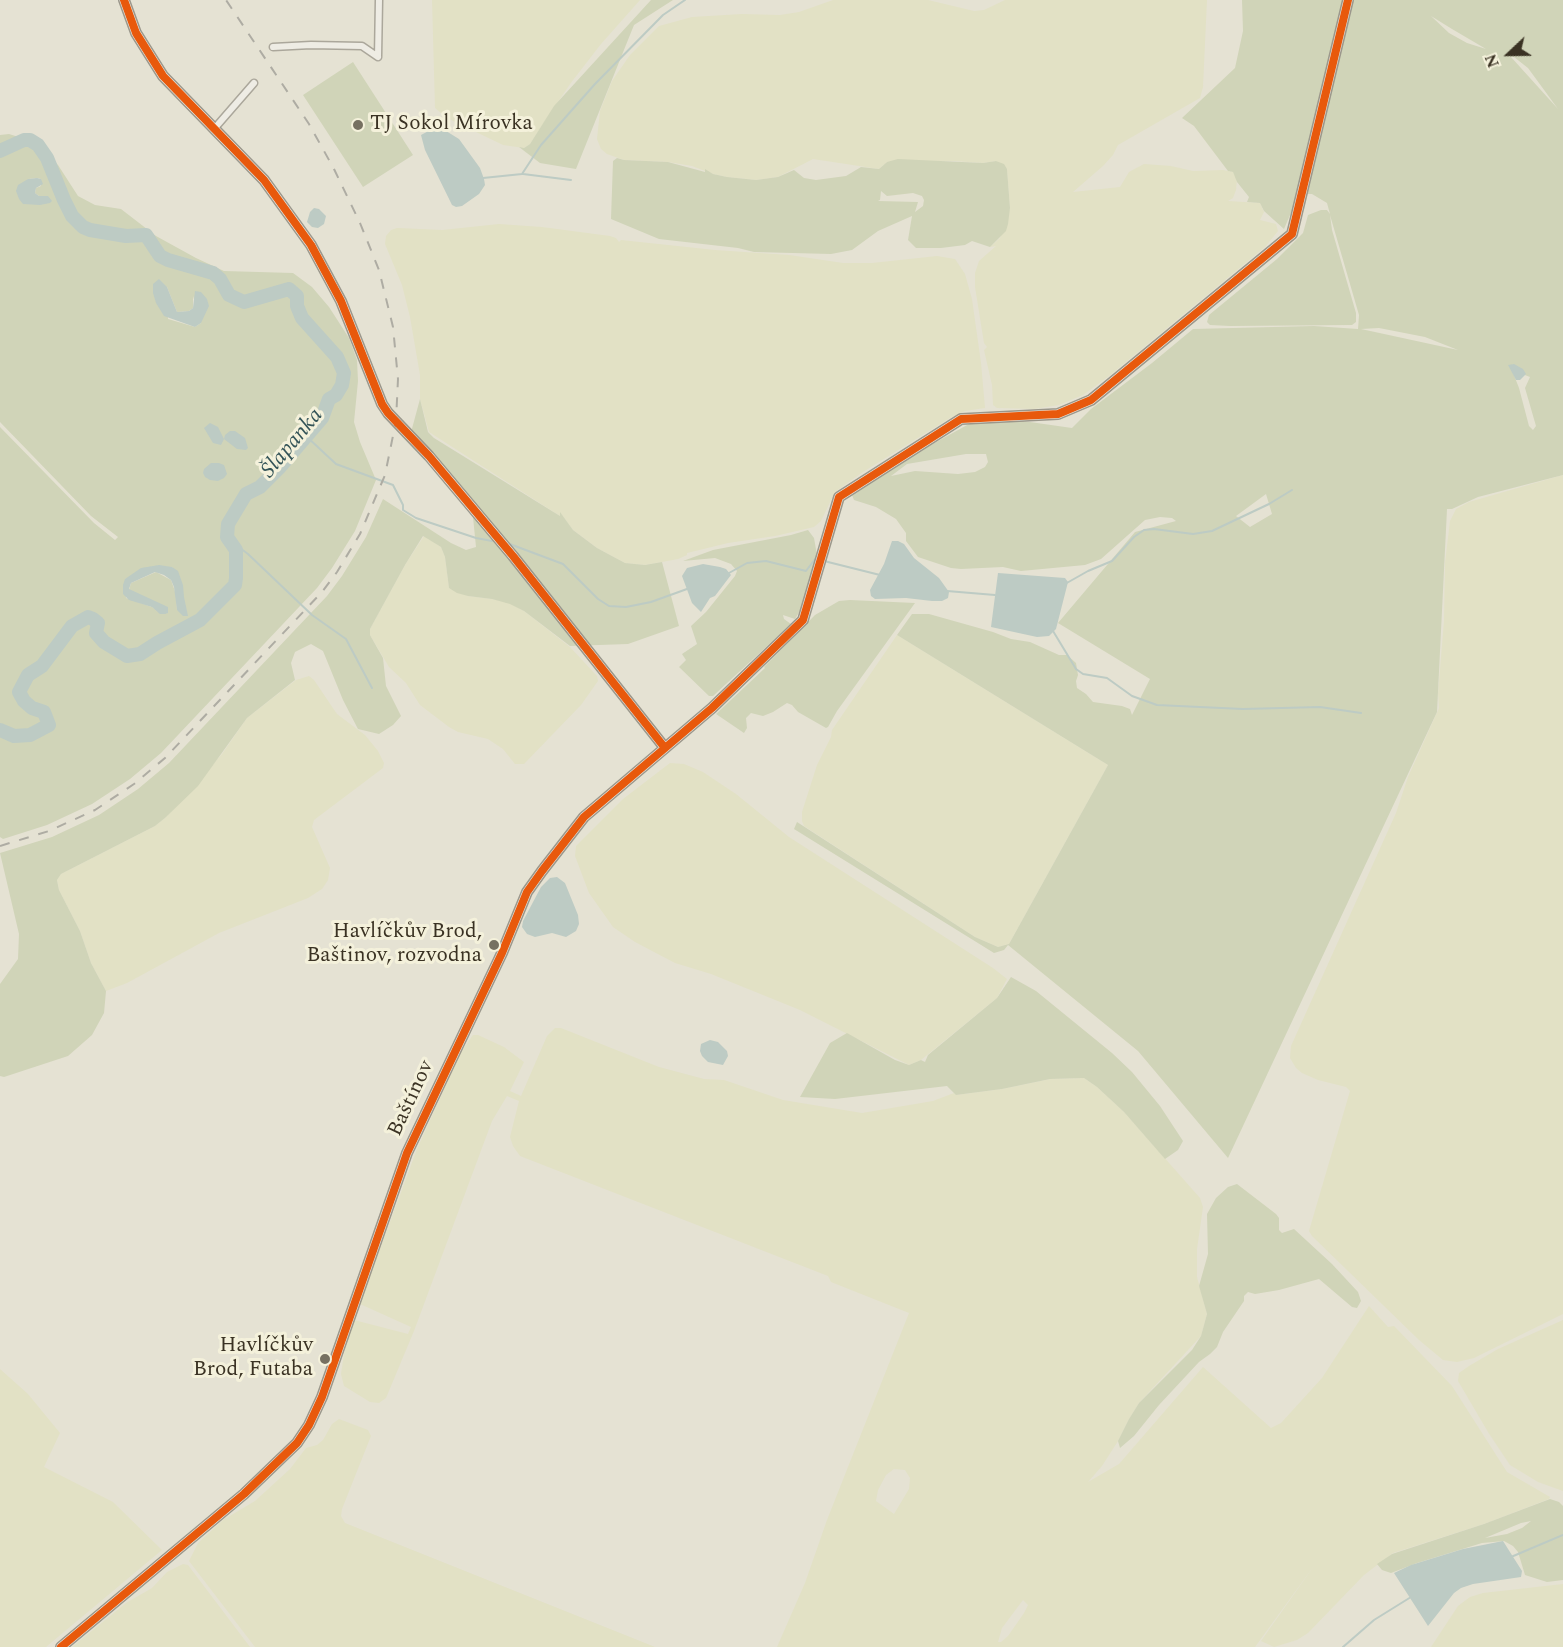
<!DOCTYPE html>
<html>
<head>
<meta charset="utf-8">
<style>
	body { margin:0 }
	#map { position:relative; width:1563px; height:1647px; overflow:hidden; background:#e5e2d3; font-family:Spectral,serif }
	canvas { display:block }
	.north { position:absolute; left:1479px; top:24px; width:60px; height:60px; -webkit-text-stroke:4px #f4f1db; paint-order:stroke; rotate:248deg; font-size:16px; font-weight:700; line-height:24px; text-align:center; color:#3a3223 }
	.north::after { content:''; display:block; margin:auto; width:21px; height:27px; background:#3a3223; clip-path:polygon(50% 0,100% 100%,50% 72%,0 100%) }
</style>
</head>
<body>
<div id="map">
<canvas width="1563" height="1647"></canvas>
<div class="north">N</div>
</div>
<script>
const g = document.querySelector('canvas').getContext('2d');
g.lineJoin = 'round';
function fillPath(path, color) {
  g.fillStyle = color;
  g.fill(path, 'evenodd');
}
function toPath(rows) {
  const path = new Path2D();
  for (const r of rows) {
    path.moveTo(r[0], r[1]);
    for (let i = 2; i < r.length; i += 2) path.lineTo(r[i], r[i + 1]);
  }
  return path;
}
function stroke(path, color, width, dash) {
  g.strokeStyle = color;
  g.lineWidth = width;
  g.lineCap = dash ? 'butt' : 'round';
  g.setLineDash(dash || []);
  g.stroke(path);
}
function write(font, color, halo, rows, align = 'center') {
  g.font = font + ' Spectral,serif';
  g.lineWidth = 6;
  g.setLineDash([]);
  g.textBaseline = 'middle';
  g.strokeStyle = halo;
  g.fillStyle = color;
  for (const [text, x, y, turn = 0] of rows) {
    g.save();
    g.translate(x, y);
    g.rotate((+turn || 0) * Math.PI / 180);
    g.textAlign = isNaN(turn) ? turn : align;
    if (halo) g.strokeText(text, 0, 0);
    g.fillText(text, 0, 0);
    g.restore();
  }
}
fillPath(toPath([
	[432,0,640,0,601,44,570,84,530,144,524,148,503,145,447,118,435,108],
	[833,0,928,0,974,11,984,10,1005,0,1207,0,1203,87,1200,98,1118,145,1113,155,1103,166,1073,192,1120,187,1129,172,1144,164,1171,166,1193,171,1223,170,1233,172,1237,179,1236,190,1233,198,1228,201,1260,203,1264,212,1260,220,1276,224,1278,231,1265,247,1109,376,1083,395,1059,405,1034,409,997,408,993,405,992,385,984,350,987,347,984,343,975,287,975,273,979,261,996,246,990,247,1000,238,1010,208,1007,169,996,161,983,163,953,161,887,162,879,169,813,159,778,177,756,180,727,177,713,174,692,166,668,162,624,160,607,154,601,149,597,139,600,111,612,81,630,55,659,26,692,17,742,14,780,15,799,12],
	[499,224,542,227,610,236,616,238,619,242,621,240,715,250,789,255,843,263,872,263,937,256,955,259,965,274,972,299,981,363,985,408,965,411,950,418,863,472,835,492,821,521,814,527,775,536,728,543,687,553,687,555,678,559,662,562,645,565,625,563,597,548,573,530,561,514,560,516,429,432,420,399,420,375,410,317,402,285,385,244,386,236,391,230,397,228,442,230],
	[1563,475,1563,1314,1474,1358,1457,1362,1443,1360,1419,1340,1312,1236,1309,1231,1350,1091,1346,1087,1318,1080,1302,1073,1296,1068,1290,1058,1291,1046,1396,813,1408,777,1439,708,1438,693,1444,621,1445,563,1450,521,1456,509,1469,502],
	[424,536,441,547,445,557,449,588,468,596,492,599,510,603,524,611,570,647,597,676,598,681,581,705,524,764,515,764,503,749,488,739,458,732,449,727,420,705,406,683,389,667,370,635,370,629,405,565],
	[897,635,1108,765,1009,944,998,947,975,937,804,826,802,821,802,812,817,765,831,737,832,730],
	[309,676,314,680,337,714,365,735,378,751,384,763,383,768,314,820,312,827,330,868,328,880,322,889,308,898,219,933,127,983,106,991,91,963,80,931,59,890,57,880,61,874,155,826,165,818,222,754,247,718,296,680],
	[670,763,684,764,703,772,736,794,789,837,993,968,1007,979,997,998,921,1060,909,1065,800,1010,711,974,675,963,635,942,613,927,589,893,575,856,576,846,623,799],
	[555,1028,561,1028,659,1067,704,1079,724,1080,783,1100,862,1113,933,1101,954,1093,956,1095,1002,1089,1050,1079,1084,1078,1097,1087,1124,1112,1200,1198,1203,1207,1197,1249,1197,1277,1207,1314,1201,1336,1139,1403,1129,1419,1118,1441,1102,1466,1088,1482,1119,1464,1203,1367,1271,1428,1281,1423,1322,1378,1369,1306,1388,1327,1394,1326,1452,1386,1507,1472,1550,1497,1549,1499,1484,1524,1393,1553,1364,1575,1308,1633,1297,1640,1274,1647,1261,1641,1316,1563,1255,1647,777,1647,805,1583,827,1520,909,1313,831,1282,828,1276,520,1156,513,1146,510,1137,519,1101,507,1096,492,1121,414,1331,386,1398,379,1403,370,1402,344,1386,341,1374,344,1354,354,1320,408,1334,411,1327,360,1304,361,1300,417,1149,461,1052,473,1035,478,1035,504,1047,524,1062,510,1091,521,1096,547,1036],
	[894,1469,905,1470,910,1478,909,1489,894,1514,876,1501,878,1490,886,1475],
	[1023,1600,1028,1605,1024,1613,1008,1636,1001,1642,998,1642,1002,1628],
	[1563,1320,1563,1491,1538,1482,1510,1465,1488,1432,1458,1381,1459,1373,1469,1366,1498,1349],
	[0,1369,28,1394,60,1433,44,1467,113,1502,162,1550,46,1647,0,1647],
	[339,1419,368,1430,371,1436,342,1509,341,1516,345,1523,655,1647,255,1647,189,1561,198,1543,223,1520,255,1501,290,1469,306,1448,317,1445,323,1440,332,1424],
	[183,1564,188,1565,250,1647,72,1647,126,1603,152,1588,167,1572],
	[1563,1584,1563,1647,1431,1647,1458,1606,1470,1597,1483,1593]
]), '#e2e1c5');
fillPath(toPath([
	[651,0,673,0,634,25,576,169,540,163,519,147,524,148,530,144,554,106],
	[1242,0,1563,0,1563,475,1478,497,1452,509,1447,509,1437,712,1228,1158,1138,1051,1008,945,1004,950,994,953,794,829,797,822,975,937,998,947,1009,944,1108,765,897,635,912,614,929,614,993,632,1011,639,1030,642,1059,655,1067,655,1076,663,1078,675,1076,681,1077,688,1086,694,1093,702,1122,706,1130,709,1132,715,1150,679,1058,623,1135,532,1176,521,1172,518,1160,517,1145,520,1101,559,1085,565,1021,571,1003,567,961,569,951,568,918,557,906,541,906,533,896,519,876,507,854,500,852,495,929,446,969,424,989,421,1023,421,1072,428,1091,409,1152,363,1193,329,1314,326,1358,329,1359,315,1330,215,1332,230,1356,313,1356,322,1352,325,1230,326,1210,325,1207,322,1209,315,1277,259,1303,233,1308,215,1321,210,1327,210,1330,214,1327,203,1312,194,1299,194,1284,229,1264,211,1260,203,1247,202,1249,197,1237,182,1233,172,1228,171,1194,126,1182,118,1235,68,1243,31],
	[1431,16,1452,29,1486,49,1467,43,1449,33],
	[1511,57,1514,57,1528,68,1558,109],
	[1379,328,1425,337,1458,350,1361,329],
	[1512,370,1530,377,1525,388,1536,426,1533,430,1529,426,1519,388],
	[966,454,986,454,988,462,985,467,975,472,958,474,915,471,891,476,907,464],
	[1266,494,1272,514,1250,527,1236,516],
	[353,62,413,155,363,187,303,95],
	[9,134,25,139,42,150,58,165,78,196,95,205,121,209,156,236,196,258,224,271,293,273,312,287,329,307,349,338,357,360,358,381,354,422,360,442,376,480,355,531,332,568,317,588,161,753,130,779,92,804,47,825,3,839,0,837,0,427,94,523,115,540,118,537,91,516,0,422,0,135],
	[37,178,41,179,41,186,36,188,35,193,39,196,48,196,19,199,28,179],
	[167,287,177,312,189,311,193,308,193,296,201,323,195,327,168,319],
	[172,567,185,605,177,610,176,594,171,580,156,572,131,583,129,590,140,596,160,614,152,607,126,598,125,579],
	[617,158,624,160,668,162,705,172,705,169,713,174,727,177,756,180,778,177,794,170,804,178,816,180,846,176,861,167,879,169,887,162,898,159,983,163,996,161,1004,164,1007,169,1010,208,1008,224,1006,231,990,247,972,241,965,245,941,248,916,248,908,240,912,216,878,231,852,250,831,254,754,252,738,248,659,239,611,219,613,161],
	[881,191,887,196,913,193,922,196,924,200,923,206,915,212,918,202,878,201,880,200],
	[420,399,428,432,434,438,560,516,560,512,573,530,597,548,625,563,645,565,662,562,679,626,628,644,570,646,524,611,510,604,492,599,468,596,457,593,449,588,445,557,441,547,423,536,405,565,370,629,370,635,383,658,386,686,401,716,393,725,379,734,358,729,343,700,323,651,311,644,295,652,291,663,295,680,247,718,198,786,165,818,155,826,61,874,57,880,59,890,80,931,91,963,106,991,104,1013,92,1035,68,1056,4,1077,0,1076,0,984,18,959,19,934,0,853,52,837,99,815,138,789,169,763,327,596,342,576,366,537,383,499,451,543,466,550,476,547,473,517,410,436],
	[808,530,814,538,817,555,804,604,795,619,783,615,784,619,791,624,713,696,709,696,679,667,686,660,682,654,697,644,691,626,706,612,735,576,737,571,731,564,715,558,683,561,713,550,791,535],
	[850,600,915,603,837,711,828,727,826,728,798,712,792,705,787,703,773,712,763,716,751,713,746,718,747,728,744,733,716,714,765,668,764,667,815,615,839,601],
	[1011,977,1036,991,1112,1053,1132,1072,1160,1106,1183,1141,1178,1150,1165,1159,1124,1112,1097,1087,1084,1078,1050,1079,1002,1089,956,1095,947,1086,835,1099,800,1097,830,1043,847,1033,895,1060,909,1065,921,1060,925,1062,928,1055,997,998],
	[1237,1184,1276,1214,1279,1218,1279,1230,1282,1233,1294,1229,1332,1264,1358,1292,1361,1301,1357,1308,1352,1307,1319,1279,1279,1290,1255,1294,1248,1292,1244,1296,1244,1301,1223,1332,1217,1347,1210,1354,1199,1362,1159,1405,1134,1436,1120,1448,1118,1441,1129,1419,1139,1403,1192,1350,1201,1336,1207,1314,1199,1286,1208,1254,1207,1214,1216,1198,1228,1187],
	[1550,1499,1559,1502,1563,1506,1563,1580,1547,1582,1525,1575,1518,1552,1513,1546,1504,1541,1482,1543,1417,1563,1391,1573,1382,1570,1377,1564,1392,1554,1484,1524],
	[1531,1521,1522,1528,1507,1534,1485,1538,1521,1523]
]), '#d0d4b8');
fillPath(toPath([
	[438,126,459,139,480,168,484,179,485,185,479,194,462,206,456,207,452,205,425,150,421,135],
	[37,178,41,179,43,184,36,188,35,193,39,196,48,196,52,201,50,203,40,205,23,204,19,199,16,191,18,185,28,179],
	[314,208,319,209,326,216,324,224,318,228,312,227,307,222,310,212],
	[159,279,167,287,177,312,189,311,193,308,195,291,201,292,207,299,209,306,201,323,195,327,164,316,156,303,153,293,153,284],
	[1514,364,1523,369,1526,374,1520,380,1516,380,1508,365],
	[210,423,218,427,224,439,225,435,230,431,235,431,245,438,248,448,246,450,237,449,224,439,221,445,213,443,204,428],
	[211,463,219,463,224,465,227,474,224,478,218,481,210,480,205,477,203,473,204,469],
	[892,541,898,541,904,544,914,558,939,578,949,592,948,598,942,601,932,601,906,598,875,599,871,596,870,590,884,564],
	[703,564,720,567,726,569,731,575,715,596,710,598,701,612,692,603,682,576,687,568],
	[159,565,172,567,178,571,183,585,184,597,188,616,183,616,177,610,174,587,171,580,164,575,155,572,131,583,129,589,168,607,168,613,165,614,160,614,152,607,129,600,123,594,123,585,125,579,141,568],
	[998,573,1065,578,1068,582,1056,629,1049,636,1037,637,991,627],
	[557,877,565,883,578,915,579,924,576,931,566,937,552,933,535,937,527,934,522,927,523,921,541,887,550,878],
	[710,1040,718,1042,727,1051,728,1056,723,1065,708,1062,702,1056,700,1051,701,1044],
	[1503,1541,1522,1571,1521,1577,1473,1584,1461,1588,1454,1593,1428,1626,1394,1573,1411,1565,1463,1549]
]), '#bdcbc4');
stroke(toPath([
	[523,174,571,180],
	[483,178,522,174,541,145,595,84,663,15,685,0],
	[306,436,336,464,393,485,403,505,403,510,416,518,476,538,492,541],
	[507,543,563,564,598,599,609,606,626,607,651,602,687,589],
	[236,550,240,548,248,554,312,615,346,639,372,688],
	[824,561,880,575],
	[729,573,747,563,766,561,806,571,815,559],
	[1065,584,1088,571,1112,561,1134,537,1144,530,1154,529,1193,534,1212,531,1269,504,1292,490],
	[947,591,995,595],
	[1053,631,1076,669,1083,674,1107,678,1132,696,1157,705,1243,709,1320,707,1361,713],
	[1511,1557,1563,1535],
	[1343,1647,1374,1620,1411,1597]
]), '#bdcbc4', 2);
stroke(toPath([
	[0,151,24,140,30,140,38,145,47,158,64,200,72,216,83,227,90,230,126,236,146,235,160,256,168,260,213,273,220,279,229,295,244,302,289,289,297,296,297,306,302,318,337,357,344,373,342,385,336,395,329,399,322,418,280,467,260,487,246,494,228,524,227,537,236,550,236,578,235,585,200,620,157,643,140,654,127,656,104,642,96,633,98,623,93,619,88,617,72,626,42,666,28,675,19,692,24,701,32,708,44,712,49,725,30,735,14,736,0,730]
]), '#bdcbc4', 14);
const street = toPath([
	[273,47,311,45,362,46,378,57],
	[378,57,379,0],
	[214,129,254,83]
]);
const secondary = toPath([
	[124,0,136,33,163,76,264,180,311,245,341,301,382,404,388,413,429,456,513,556,665,748],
	[61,1647,244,1494,297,1443,309,1425,322,1397,407,1153,502,953,527,892,542,871,584,817,712,708,803,620,839,497,961,419,1058,414,1091,400,1292,234,1348,0]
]);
stroke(street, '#aba79b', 9);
stroke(secondary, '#9b978b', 12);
stroke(street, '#eeece4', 6);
stroke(secondary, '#eeece4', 9);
stroke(toPath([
	[0,846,49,831,95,810,134,784,165,758,322,592,337,572,360,534,385,475,396,421,398,379,393,327,379,270,360,223,334,169,309,124,226,0]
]), '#aeaca3', 2, [10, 10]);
stroke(toPath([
	[124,0,136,33,163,76,264,180,311,245,341,301,382,404,388,413,429,456,513,556,665,748],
	[61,1647,244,1494,297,1443,309,1425,322,1397,407,1153,502,953,527,892,542,871,584,817,712,708,803,620,839,497,961,419,1058,414,1091,400,1292,234,1348,0]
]), '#e8590c', 8);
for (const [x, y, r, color] of [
	[358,125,6,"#767061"],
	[494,945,6,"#767061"],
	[325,1359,6,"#767061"]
]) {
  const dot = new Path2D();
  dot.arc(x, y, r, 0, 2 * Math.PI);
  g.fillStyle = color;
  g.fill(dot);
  stroke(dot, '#f4f1db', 2);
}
write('21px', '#3a3223', '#f4f1db', [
	["TJ Sokol Mírovka",370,125,"left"],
	["Havlíčkův Brod,",482,933],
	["Baštinov, rozvodna",482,957],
	["Havlíčkův",313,1347],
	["Brod, Futaba",313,1371]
], 'right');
write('21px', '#3a3223', '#f4f1db', [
	["Baštínov",412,1099,-65]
]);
write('italic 22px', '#345458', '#f4f1db', [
	["Šlapanka",293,444,-50]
]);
</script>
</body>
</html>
